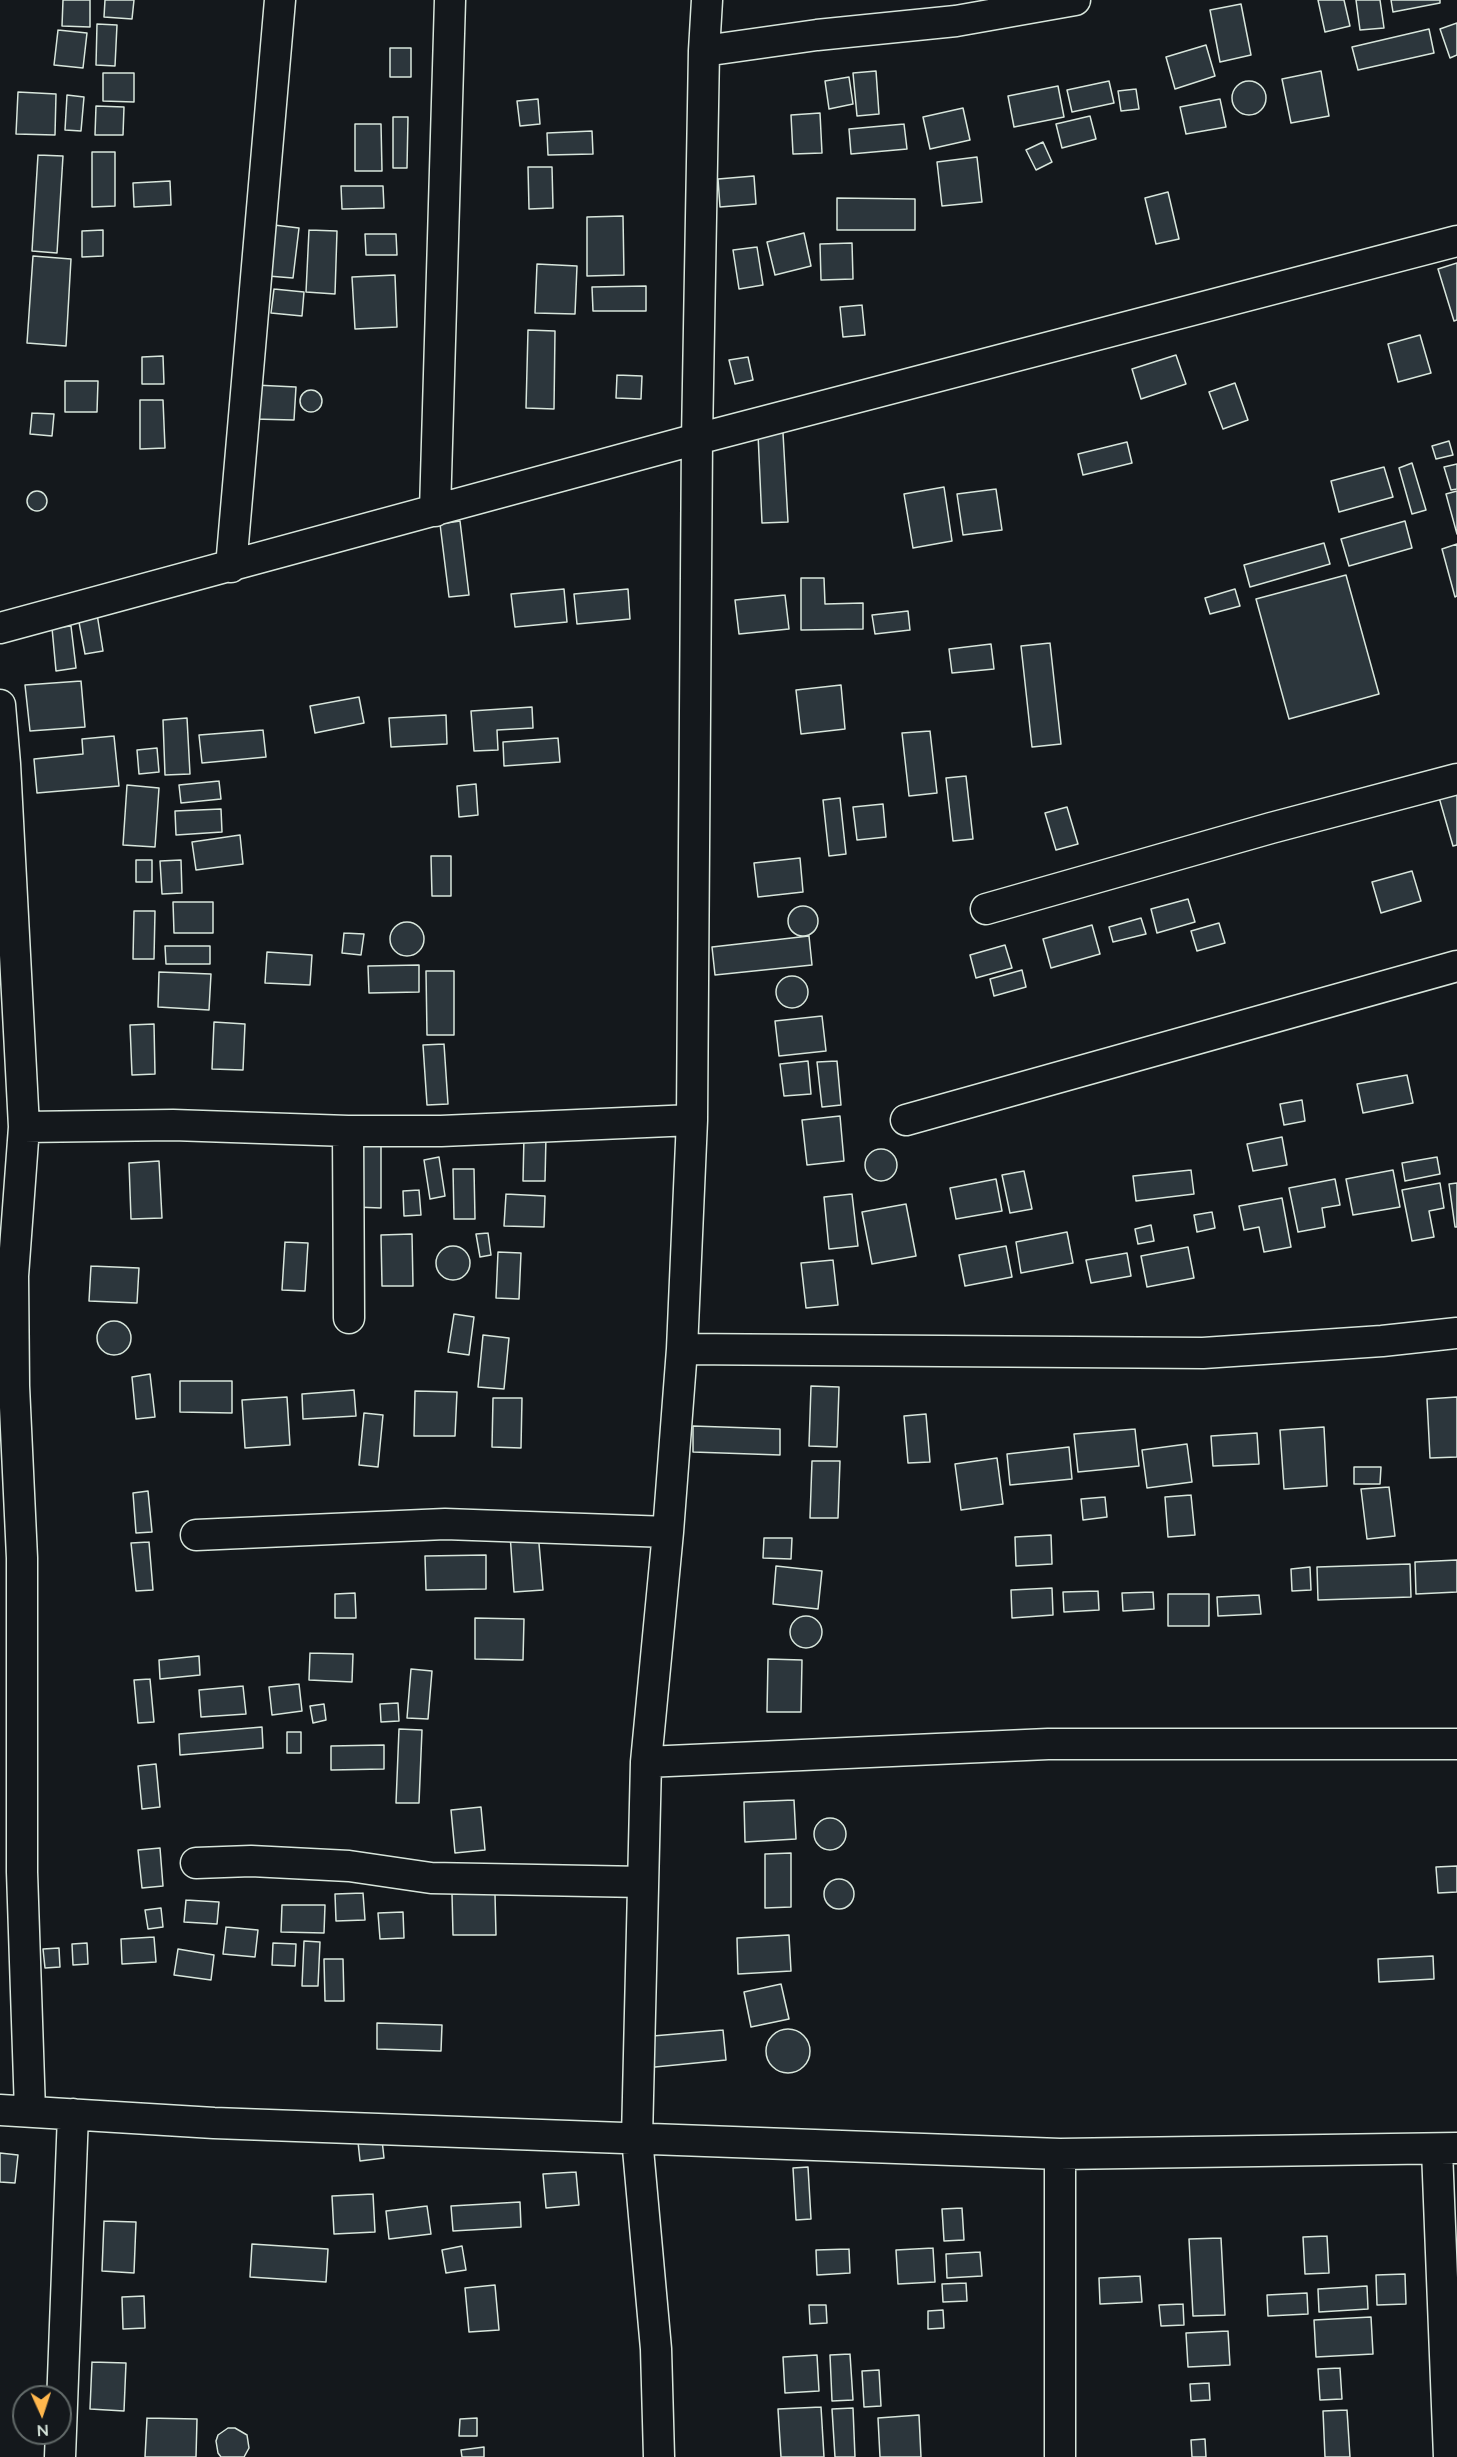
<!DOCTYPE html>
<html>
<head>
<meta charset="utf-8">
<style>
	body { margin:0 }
	#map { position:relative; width:1457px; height:2457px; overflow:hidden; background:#14181c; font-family:Mulish,sans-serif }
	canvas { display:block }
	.north { position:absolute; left:12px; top:2385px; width:60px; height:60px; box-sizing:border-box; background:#14181c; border:2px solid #626a69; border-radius:50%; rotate:177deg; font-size:16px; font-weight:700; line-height:24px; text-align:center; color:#d8e6dc }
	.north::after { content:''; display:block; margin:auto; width:21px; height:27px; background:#ffb74d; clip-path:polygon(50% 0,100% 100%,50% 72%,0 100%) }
</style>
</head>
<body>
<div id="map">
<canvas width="1457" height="2457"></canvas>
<div class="north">N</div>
</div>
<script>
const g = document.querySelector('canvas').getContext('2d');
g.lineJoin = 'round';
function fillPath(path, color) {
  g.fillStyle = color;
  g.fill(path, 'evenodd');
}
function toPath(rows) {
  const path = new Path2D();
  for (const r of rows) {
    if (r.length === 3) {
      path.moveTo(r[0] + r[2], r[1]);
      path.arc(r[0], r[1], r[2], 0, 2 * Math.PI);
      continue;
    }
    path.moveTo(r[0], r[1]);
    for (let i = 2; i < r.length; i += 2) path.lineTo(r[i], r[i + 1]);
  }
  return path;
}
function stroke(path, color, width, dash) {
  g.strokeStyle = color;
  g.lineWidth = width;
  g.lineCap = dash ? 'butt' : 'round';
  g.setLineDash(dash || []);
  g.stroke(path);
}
const building = toPath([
	[63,0,90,0,90,27,62,26,63,0],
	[105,0,134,0,132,19,104,17,105,0],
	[1318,0,1344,0,1350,26,1325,32,1318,0],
	[1356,0,1380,0,1384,28,1360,30,1356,0],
	[1391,0,1440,0,1440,3,1393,12,1391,0],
	[1241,4,1251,55,1220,62,1210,10,1241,4],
	[1457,23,1457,55,1450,58,1440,29,1457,23],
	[97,24,117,25,115,66,96,65,97,24],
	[1429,29,1434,53,1358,70,1352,47,1429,29],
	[58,30,87,33,83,68,54,65,58,30],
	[1206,45,1215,76,1175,89,1166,57,1206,45],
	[390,48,411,48,411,77,390,77,390,48],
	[876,71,879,114,857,116,853,73,876,71],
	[1321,71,1329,116,1291,123,1282,79,1321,71],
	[103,73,134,73,134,102,103,101,103,73],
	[849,77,853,104,829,109,825,81,849,77],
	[1109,81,1114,103,1072,112,1067,90,1109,81],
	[1249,98,17],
	[1058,86,1064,117,1014,127,1008,96,1058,86],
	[1136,89,1139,109,1121,111,1118,91,1136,89],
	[18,92,56,94,55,135,16,134,18,92],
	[67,95,84,97,81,131,65,130,67,95],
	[538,99,540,124,520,126,517,101,538,99],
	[1220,99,1226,127,1186,134,1180,107,1220,99],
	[96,106,124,107,123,135,95,135,96,106],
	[963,108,970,140,930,149,923,117,963,108],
	[820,113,822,153,793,154,791,115,820,113],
	[1090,116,1096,139,1062,148,1056,124,1090,116],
	[393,117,408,117,407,168,393,168,393,117],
	[355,124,381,124,382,171,355,171,355,124],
	[904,124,907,149,851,154,849,129,904,124],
	[592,131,593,154,548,155,547,133,592,131],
	[1043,142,1052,162,1036,170,1026,150,1043,142],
	[92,152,115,152,115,206,92,207,92,152],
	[38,155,63,156,57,253,32,251,38,155],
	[977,157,982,202,942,206,937,162,977,157],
	[528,167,552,167,553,208,529,209,528,167],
	[754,176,756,204,720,207,718,179,754,176],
	[170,181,171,205,134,207,133,183,170,181],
	[341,186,383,186,384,208,342,209,341,186],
	[1168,192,1179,239,1156,244,1145,198,1168,192],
	[837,198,915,199,915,230,837,230,837,198],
	[623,216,624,275,587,276,587,217,623,216],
	[274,225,299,228,293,278,268,276,274,225],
	[103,230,103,256,82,257,82,231,103,230],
	[309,230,337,231,335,294,306,292,309,230],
	[804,233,811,266,775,275,767,242,804,233],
	[365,234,396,234,397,255,366,255,365,234],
	[852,243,853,279,821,280,820,244,852,243],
	[757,247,763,285,739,289,733,250,757,247],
	[33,256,71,259,66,346,27,343,33,256],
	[1457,263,1457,320,1454,321,1438,269,1457,263],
	[537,264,577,266,575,314,535,313,537,264],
	[395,275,397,327,355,329,352,277,395,275],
	[646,286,646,311,593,311,592,287,646,286],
	[274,289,304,292,302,316,271,313,274,289],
	[862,305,865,335,843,337,840,307,862,305],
	[528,330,555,331,554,409,526,408,528,330],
	[1420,335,1431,373,1398,382,1388,344,1420,335],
	[1176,355,1186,384,1141,399,1132,369,1176,355],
	[163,356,164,384,142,384,142,357,163,356],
	[748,357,753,380,735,384,729,360,748,357],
	[617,375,642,376,641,399,616,398,617,375],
	[65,381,98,381,97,412,65,412,65,381],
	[1235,383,1248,420,1223,429,1209,392,1235,383],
	[255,385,296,387,294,420,253,419,255,385],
	[311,401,11],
	[140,400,163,400,165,448,140,449,140,400],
	[32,413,54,414,52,436,30,434,32,413],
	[783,433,788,522,762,523,758,434,783,433],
	[1449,441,1453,455,1436,459,1432,446,1449,441],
	[1127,442,1132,463,1083,475,1078,454,1127,442],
	[1412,463,1426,510,1412,514,1399,468,1412,463],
	[1457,464,1457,489,1451,490,1444,467,1457,464],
	[1384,467,1393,497,1339,512,1331,481,1384,467],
	[944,487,952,541,913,548,904,494,944,487],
	[996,489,1002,530,963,535,957,494,996,489],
	[1457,491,1457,534,1446,494,1457,491],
	[37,501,10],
	[460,521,469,595,449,597,440,524,460,521],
	[1405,521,1412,548,1349,566,1341,539,1405,521],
	[1324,543,1330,564,1250,587,1244,565,1324,543],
	[1457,544,1457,596,1455,597,1442,549,1457,544],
	[1346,575,1379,694,1289,719,1256,599,1346,575],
	[801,578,824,578,825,604,863,603,863,629,801,630,801,578],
	[564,589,567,622,515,627,511,594,564,589],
	[628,589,630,619,577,624,574,594,628,589],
	[1235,589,1240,606,1210,614,1205,598,1235,589],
	[785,595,789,629,739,634,735,600,785,595],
	[908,611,910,630,875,634,872,615,908,611],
	[97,614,103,651,85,654,78,617,97,614],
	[71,626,76,668,56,671,52,628,71,626],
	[1050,643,1061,744,1032,747,1021,646,1050,643],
	[991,644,994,669,952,673,949,649,991,644],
	[81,681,85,727,30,731,25,685,81,681],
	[841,685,845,729,801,734,796,690,841,685],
	[359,697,364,723,315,733,310,706,359,697],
	[532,707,533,728,497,730,498,750,474,751,471,711,532,707],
	[446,715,447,744,391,747,389,718,446,715],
	[187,718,190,774,165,775,163,720,187,718],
	[263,730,266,757,202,763,199,735,263,730],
	[930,731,937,793,909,796,902,733,930,731],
	[114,736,119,786,37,793,34,759,83,754,82,739,114,736],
	[558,738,560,762,504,766,503,742,558,738],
	[157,748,159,772,139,774,137,750,157,748],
	[966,776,973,839,953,841,946,778,966,776],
	[219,781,221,799,181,803,179,785,219,781],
	[476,784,478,815,459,817,457,786,476,784],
	[127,785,159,788,155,847,123,845,127,785],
	[1457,789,1457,845,1453,846,1438,794,1457,789],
	[840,798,846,854,829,856,823,800,840,798],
	[883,804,886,837,857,840,853,807,883,804],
	[1067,807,1078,844,1056,850,1045,813,1067,807],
	[221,809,222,832,176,835,175,811,221,809],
	[240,835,243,864,196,870,192,842,240,835],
	[431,856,451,856,451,896,432,896,431,856],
	[800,858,803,892,758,897,754,863,800,858],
	[136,860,152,860,152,882,136,882,136,860],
	[181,860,182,893,162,894,160,861,181,860],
	[1412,871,1421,901,1381,913,1372,882,1412,871],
	[1188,899,1195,922,1157,933,1151,909,1188,899],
	[173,902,213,902,213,933,174,933,173,902],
	[803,921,15],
	[134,911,155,911,154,959,133,959,134,911],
	[1141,918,1146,934,1113,942,1109,927,1141,918],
	[407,939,17],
	[1219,923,1225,943,1197,951,1191,931,1219,923],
	[1092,925,1100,954,1051,968,1043,939,1092,925],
	[344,933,364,934,361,955,342,953,344,933],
	[809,936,812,965,715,975,712,947,809,936],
	[1005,945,1012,968,976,978,970,955,1005,945],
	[165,946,210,946,210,964,166,964,165,946],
	[267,952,312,955,310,985,265,983,267,952],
	[419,965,419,992,369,993,368,966,419,965],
	[1022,970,1026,987,994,996,990,979,1022,970],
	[426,971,454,971,454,1035,427,1035,426,971],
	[159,972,211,974,209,1010,158,1007,159,972],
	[792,992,16],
	[822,1016,826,1051,779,1056,775,1021,822,1016],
	[214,1022,245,1024,243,1070,212,1069,214,1022],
	[154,1024,155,1074,132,1075,130,1025,154,1024],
	[444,1044,448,1104,427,1105,423,1045,444,1044],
	[808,1061,811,1094,784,1096,780,1064,808,1061],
	[837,1061,841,1105,822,1107,817,1062,837,1061],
	[1407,1075,1413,1103,1363,1113,1357,1084,1407,1075],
	[1302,1100,1305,1121,1284,1125,1280,1104,1302,1100],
	[840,1116,844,1161,807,1165,802,1120,840,1116],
	[524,1136,546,1136,545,1181,523,1181,524,1136],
	[1282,1137,1287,1165,1253,1171,1247,1144,1282,1137],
	[355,1143,381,1143,381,1208,355,1207,355,1143],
	[881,1165,16],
	[439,1157,445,1196,430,1199,424,1160,439,1157],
	[1437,1157,1440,1174,1405,1181,1402,1163,1437,1157],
	[159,1161,162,1218,131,1219,129,1163,159,1161],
	[453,1169,474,1169,475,1219,454,1219,453,1169],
	[1191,1170,1194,1194,1136,1201,1133,1176,1191,1170],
	[1393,1170,1400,1207,1353,1215,1346,1179,1393,1170],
	[1024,1171,1032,1209,1010,1213,1002,1175,1024,1171],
	[996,1179,1002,1211,956,1219,950,1188,996,1179],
	[1335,1179,1340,1205,1322,1208,1325,1227,1298,1232,1289,1188,1335,1179],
	[1440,1183,1444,1208,1429,1211,1434,1237,1412,1241,1402,1190,1440,1183],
	[1457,1183,1457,1227,1455,1227,1449,1184,1457,1183],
	[419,1190,421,1215,404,1216,403,1191,419,1190],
	[506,1194,545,1196,544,1227,504,1226,506,1194],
	[852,1194,858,1246,829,1249,824,1197,852,1194],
	[1282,1198,1291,1247,1264,1252,1259,1227,1244,1230,1239,1206,1282,1198],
	[906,1204,916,1256,872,1264,862,1212,906,1204],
	[1212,1212,1215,1228,1197,1232,1194,1215,1212,1212],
	[1151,1225,1154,1241,1138,1244,1135,1229,1151,1225],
	[1067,1232,1073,1263,1021,1273,1016,1242,1067,1232],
	[488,1233,491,1255,480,1257,476,1234,488,1233],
	[412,1234,413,1286,382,1286,381,1235,412,1234],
	[285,1242,308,1243,305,1291,282,1290,285,1242],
	[1006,1246,1012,1277,965,1286,959,1255,1006,1246],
	[453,1263,17],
	[1188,1247,1194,1278,1147,1287,1141,1256,1188,1247],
	[498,1252,521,1253,519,1299,496,1298,498,1252],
	[1127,1253,1131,1276,1091,1283,1086,1260,1127,1253],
	[833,1260,838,1305,806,1308,801,1263,833,1260],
	[91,1266,139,1268,137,1303,89,1301,91,1266],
	[454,1314,474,1317,469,1355,448,1352,454,1314],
	[114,1338,17],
	[483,1335,509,1338,504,1389,478,1387,483,1335],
	[150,1374,155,1417,136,1419,132,1377,150,1374],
	[180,1381,232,1381,232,1413,180,1412,180,1381],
	[811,1386,839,1387,837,1447,809,1446,811,1386],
	[354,1390,356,1416,303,1419,302,1394,354,1390],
	[415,1391,457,1392,455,1436,414,1436,415,1391],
	[287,1397,290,1445,245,1448,242,1400,287,1397],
	[1457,1397,1457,1457,1430,1458,1427,1399,1457,1397],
	[493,1398,522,1398,521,1448,492,1447,493,1398],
	[364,1413,383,1415,378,1467,359,1465,364,1413],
	[926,1414,930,1462,908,1463,904,1416,926,1414],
	[693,1426,780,1429,780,1455,693,1452,693,1426],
	[1324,1427,1327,1486,1284,1489,1280,1430,1324,1427],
	[1135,1429,1139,1466,1078,1472,1074,1434,1135,1429],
	[1257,1433,1259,1464,1213,1466,1211,1436,1257,1433],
	[1187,1444,1192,1482,1147,1488,1142,1450,1187,1444],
	[1069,1447,1072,1479,1010,1485,1007,1454,1069,1447],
	[997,1458,1003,1504,961,1510,955,1464,997,1458],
	[812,1461,840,1461,838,1518,810,1518,812,1461],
	[1354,1467,1381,1467,1380,1484,1354,1484,1354,1467],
	[1389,1487,1395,1536,1367,1539,1361,1489,1389,1487],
	[148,1491,152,1532,136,1533,133,1493,148,1491],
	[1191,1495,1195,1535,1168,1537,1165,1497,1191,1495],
	[1105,1497,1107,1517,1083,1520,1081,1499,1105,1497],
	[538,1532,543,1590,514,1592,510,1534,538,1532],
	[1051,1535,1052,1564,1016,1566,1015,1537,1051,1535],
	[764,1538,792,1538,791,1559,763,1558,764,1538],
	[149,1542,153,1590,136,1591,131,1543,149,1542],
	[486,1555,486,1589,426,1590,425,1556,486,1555],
	[1457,1560,1457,1592,1416,1594,1415,1562,1457,1560],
	[1410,1564,1411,1597,1318,1600,1317,1567,1410,1564],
	[776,1566,822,1571,818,1609,773,1604,776,1566],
	[1310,1567,1311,1590,1292,1591,1291,1569,1310,1567],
	[1052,1588,1053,1615,1012,1618,1011,1590,1052,1588],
	[1098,1591,1099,1610,1064,1612,1063,1592,1098,1591],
	[1153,1592,1154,1609,1123,1611,1122,1593,1153,1592],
	[355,1593,356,1618,335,1618,335,1594,355,1593],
	[1168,1594,1209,1594,1209,1626,1168,1626,1168,1594],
	[1259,1595,1261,1614,1218,1616,1217,1597,1259,1595],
	[806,1632,16],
	[475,1618,524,1619,523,1660,475,1659,475,1618],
	[310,1653,353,1654,352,1682,309,1680,310,1653],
	[199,1656,200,1675,160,1679,159,1660,199,1656],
	[768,1659,802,1660,801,1712,767,1712,768,1659],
	[411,1669,432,1671,428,1719,407,1718,411,1669],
	[150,1679,154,1722,138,1723,134,1680,150,1679],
	[299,1684,302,1711,272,1715,269,1687,299,1684],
	[243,1686,246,1714,201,1717,199,1690,243,1686],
	[398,1703,399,1721,381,1722,380,1704,398,1703],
	[324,1704,326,1720,313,1723,310,1706,324,1704],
	[262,1727,263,1748,180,1755,179,1734,262,1727],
	[399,1729,422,1730,419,1803,396,1803,399,1729],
	[287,1732,301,1732,301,1753,287,1753,287,1732],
	[384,1745,384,1769,331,1770,331,1746,384,1745],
	[156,1764,160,1807,142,1809,138,1766,156,1764],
	[794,1800,796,1839,745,1842,744,1802,794,1800],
	[481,1807,485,1850,455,1853,451,1810,481,1807],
	[830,1834,16],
	[160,1848,163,1886,142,1888,138,1850,160,1848],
	[791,1853,791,1907,765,1908,765,1854,791,1853],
	[1457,1866,1457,1892,1438,1893,1436,1867,1457,1866],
	[839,1894,15],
	[363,1893,365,1920,336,1921,335,1894,363,1893],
	[452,1894,495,1894,496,1935,453,1935,452,1894],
	[186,1900,219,1902,217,1924,184,1922,186,1900],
	[282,1905,325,1905,324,1933,281,1932,282,1905],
	[161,1908,163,1927,148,1929,145,1910,161,1908],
	[403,1912,404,1938,380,1939,378,1913,403,1912],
	[226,1927,258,1930,255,1957,223,1954,226,1927],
	[789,1935,791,1971,738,1974,737,1938,789,1935],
	[154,1937,156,1962,122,1964,121,1939,154,1937],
	[304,1941,320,1942,318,1986,302,1986,304,1941],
	[87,1943,88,1964,73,1965,72,1944,87,1943],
	[273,1943,296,1944,295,1966,272,1965,273,1943],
	[59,1948,60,1967,45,1968,43,1949,59,1948],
	[178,1949,214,1955,211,1980,174,1975,178,1949],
	[1433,1956,1434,1979,1379,1982,1378,1959,1433,1956],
	[324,1959,343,1959,344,2001,325,2001,324,1959],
	[781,1984,789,2019,751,2027,744,1992,781,1984],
	[377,2023,442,2025,441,2051,377,2049,377,2023],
	[788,2051,22],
	[723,2030,726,2060,645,2068,641,2037,723,2030],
	[382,2140,384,2158,360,2161,358,2142,382,2140],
	[0,2153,18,2155,15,2183,0,2182,0,2153],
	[808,2167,811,2219,796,2220,793,2168,808,2167],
	[576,2172,579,2205,546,2208,543,2174,576,2172],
	[373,2194,375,2232,334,2234,332,2196,373,2194],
	[520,2202,521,2227,453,2231,451,2206,520,2202],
	[427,2206,431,2234,389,2239,386,2211,427,2206],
	[962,2208,964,2240,944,2241,942,2209,962,2208],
	[104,2221,136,2222,134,2273,102,2271,104,2221],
	[1327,2236,1329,2273,1305,2274,1303,2237,1327,2236],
	[1221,2238,1225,2315,1193,2316,1189,2239,1221,2238],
	[252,2244,328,2249,326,2282,250,2277,252,2244],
	[462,2246,466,2270,446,2273,442,2250,462,2246],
	[933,2248,935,2282,898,2284,896,2250,933,2248],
	[849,2249,850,2273,817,2275,816,2250,849,2249],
	[980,2252,982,2276,947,2278,946,2254,980,2252],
	[1405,2274,1406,2304,1377,2305,1376,2275,1405,2274],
	[1140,2276,1142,2302,1100,2304,1099,2278,1140,2276],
	[966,2283,967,2301,943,2302,942,2284,966,2283],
	[495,2285,499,2330,469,2332,465,2288,495,2285],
	[1367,2286,1368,2309,1319,2312,1318,2289,1367,2286],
	[1307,2293,1308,2314,1268,2316,1267,2295,1307,2293],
	[144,2296,145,2328,123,2329,122,2297,144,2296],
	[1183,2304,1184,2325,1161,2326,1159,2305,1183,2304],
	[809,2305,826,2305,827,2323,810,2324,809,2305],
	[943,2310,944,2328,928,2329,928,2311,943,2310],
	[1371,2317,1373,2354,1316,2357,1314,2320,1371,2317],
	[1228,2331,1230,2365,1188,2367,1186,2333,1228,2331],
	[850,2354,853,2400,832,2401,830,2355,850,2354],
	[817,2355,819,2391,785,2393,783,2357,817,2355],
	[92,2362,126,2363,124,2411,90,2409,92,2362],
	[1340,2368,1342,2399,1320,2400,1318,2369,1340,2368],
	[879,2370,881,2406,864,2407,862,2371,879,2370],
	[1209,2383,1210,2400,1191,2401,1190,2384,1209,2383],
	[821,2407,824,2457,781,2457,778,2409,821,2407],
	[853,2408,855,2457,835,2457,832,2409,853,2408],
	[1347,2410,1350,2457,1325,2457,1323,2411,1347,2410],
	[919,2415,921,2457,880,2457,878,2418,919,2415],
	[147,2418,197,2419,196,2457,145,2457,147,2418],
	[477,2418,477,2436,459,2436,460,2419,477,2418],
	[228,2428,235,2428,247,2435,249,2448,244,2457,221,2457,218,2453,216,2441,218,2435,228,2428],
	[1205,2439,1206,2457,1192,2457,1191,2440,1205,2439],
	[484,2447,484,2457,462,2457,461,2450,484,2447]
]);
fillPath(building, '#2c363c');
stroke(building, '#d8e6dc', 1.5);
const minor = toPath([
	[704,51,817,35,956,21,1075,0],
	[435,511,450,0],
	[231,567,280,0],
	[0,628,697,439,1457,241],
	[0,705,5,764,24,1127,13,1276,14,1386,22,1558,22,1872,30,2111],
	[986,909,1271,828,1457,779],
	[906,1120,1457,966],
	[24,1127,173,1125,348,1131,441,1131,692,1120],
	[348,1131,349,1318],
	[682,1349,1203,1353,1382,1341,1457,1333],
	[196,1535,445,1524,668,1532],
	[646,1762,1048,1744,1457,1744],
	[196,1863,251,1861,349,1866,431,1878,643,1882],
	[0,2110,214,2123,1060,2154,1457,2148],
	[1437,2150,1449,2457],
	[60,2457,73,2114],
	[659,2457,656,2349,637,2138,646,1762,668,1532,682,1349,692,1120,697,439,704,51,707,0],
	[1060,2457,1060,2154]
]);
stroke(minor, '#d8e6dc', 33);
stroke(minor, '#14181c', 30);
</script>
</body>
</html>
